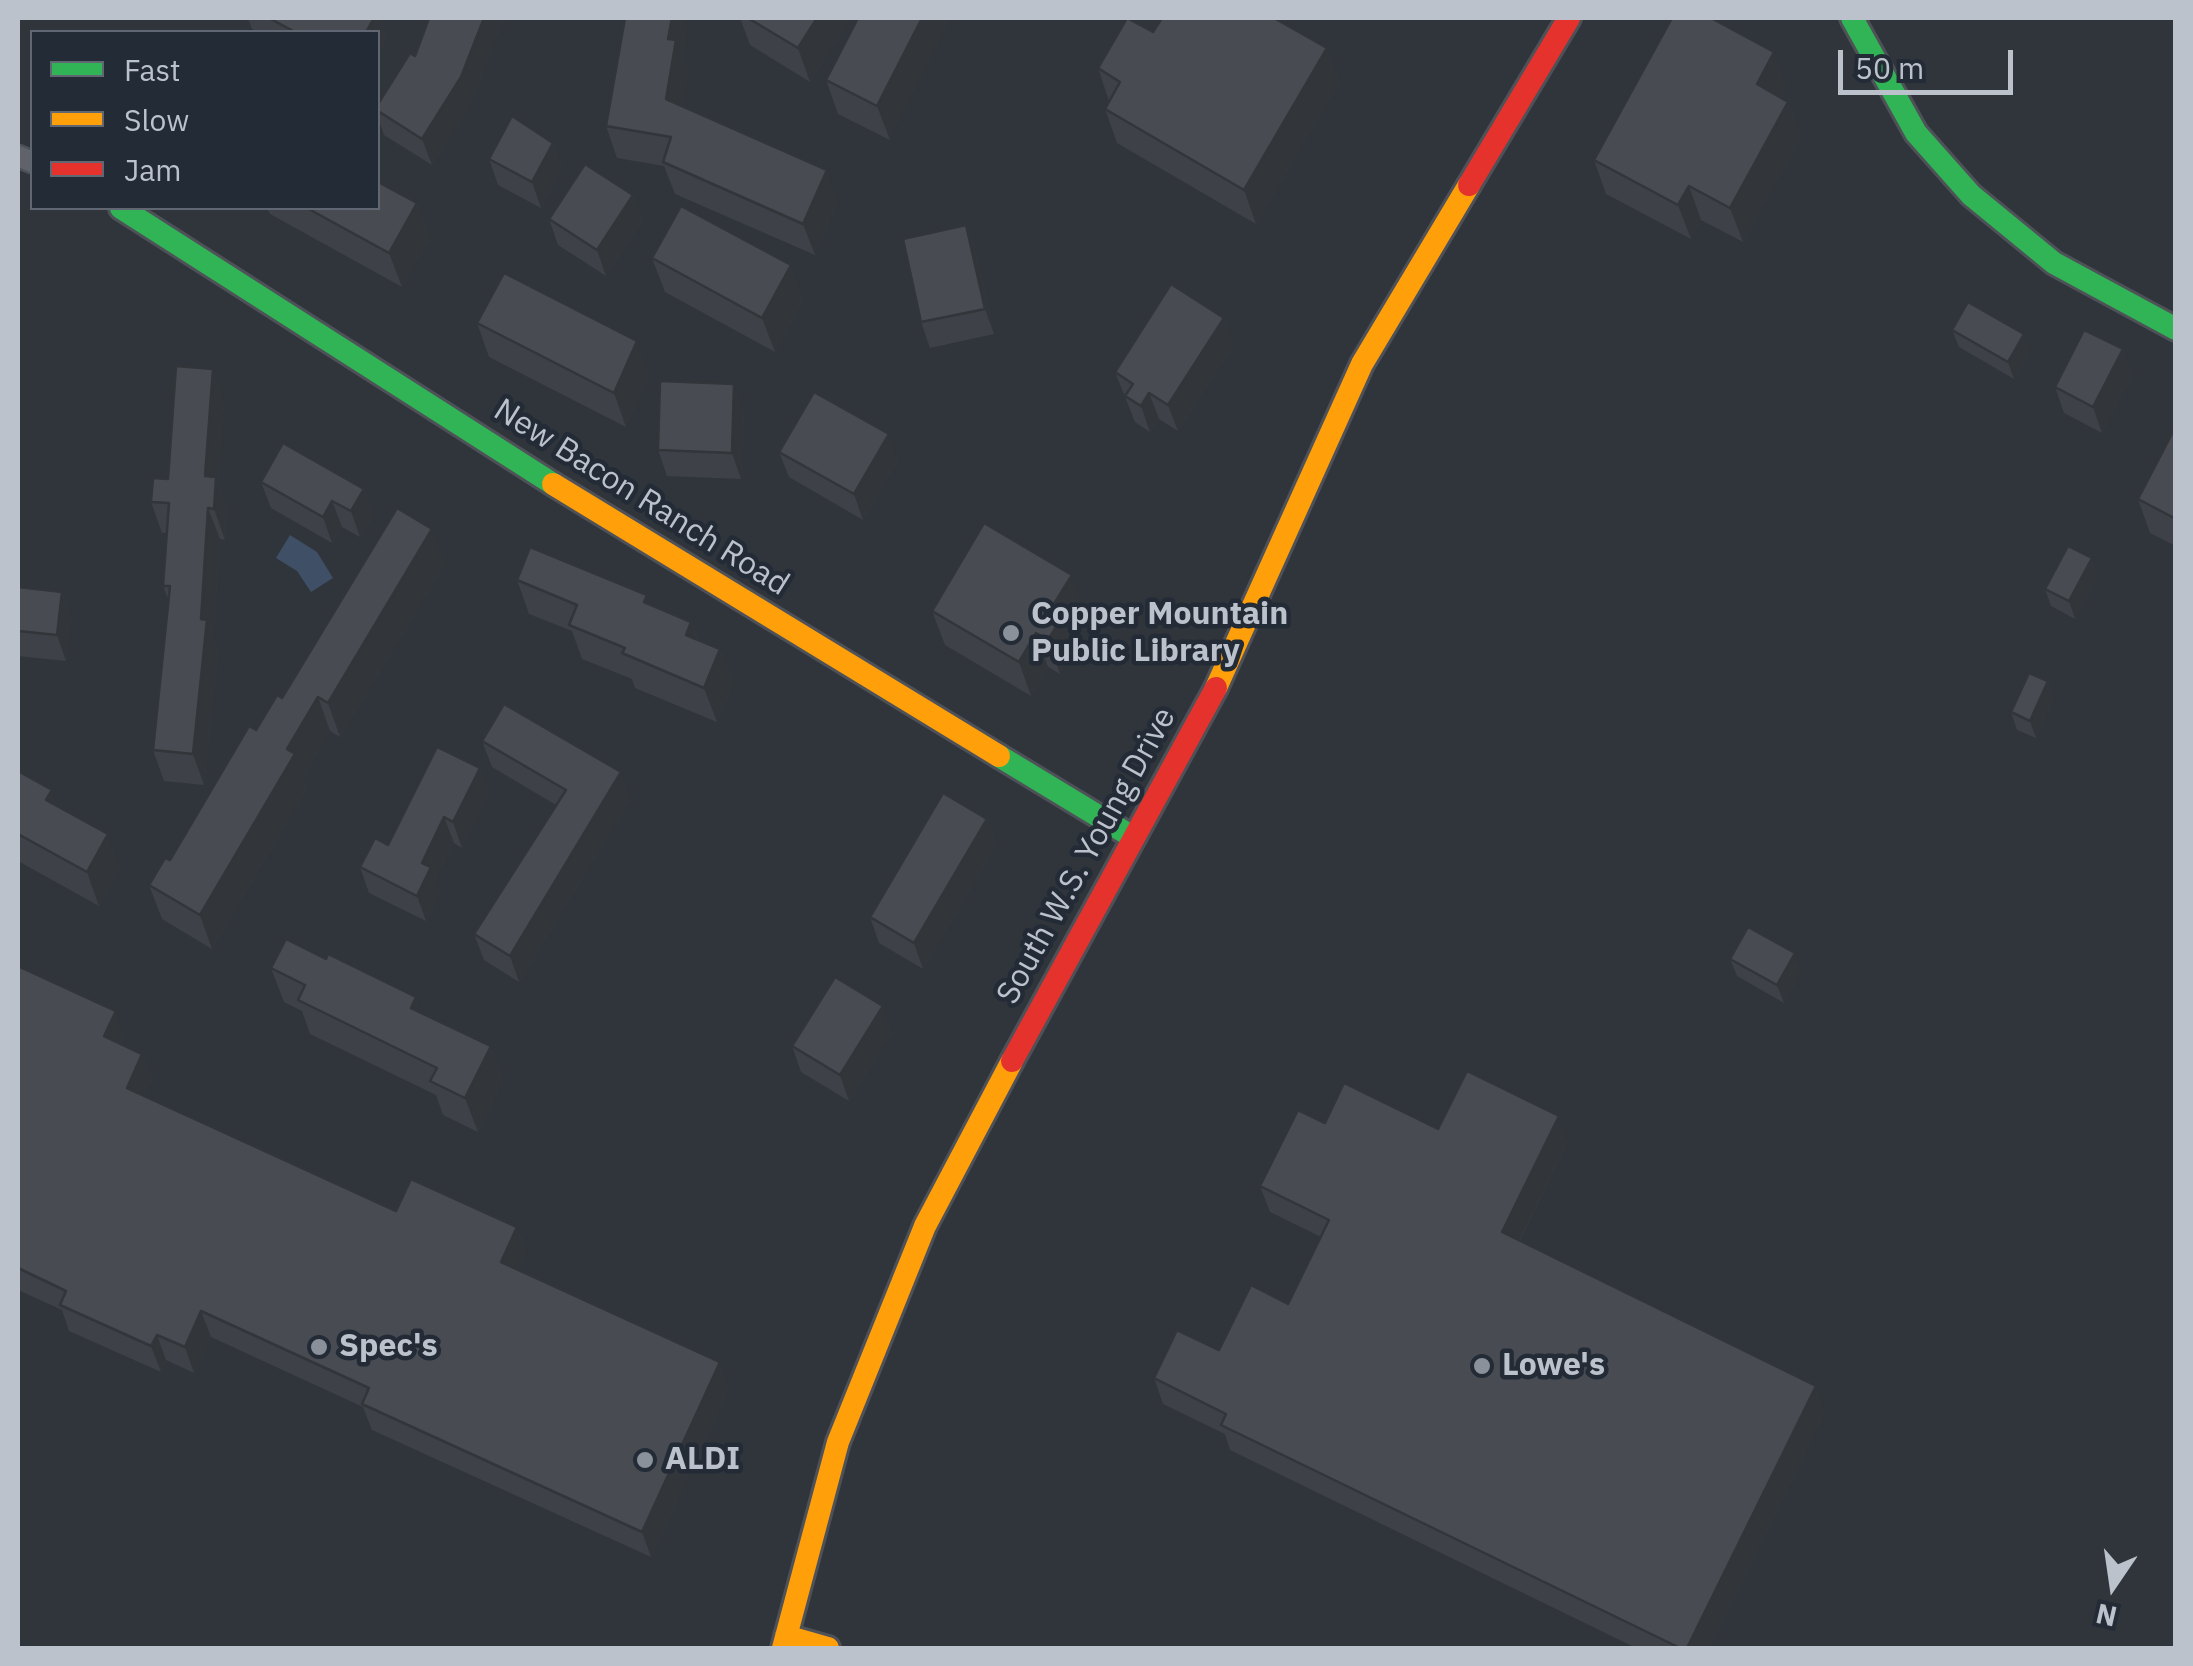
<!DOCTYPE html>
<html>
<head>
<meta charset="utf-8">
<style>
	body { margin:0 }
	#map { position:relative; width:2193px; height:1666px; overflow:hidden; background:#30353c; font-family:"IBM Plex Sans",sans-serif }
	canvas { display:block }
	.frame { position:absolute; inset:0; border:20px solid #bbc2cc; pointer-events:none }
	.legend { position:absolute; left:30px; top:30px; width:350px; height:180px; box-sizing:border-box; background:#232b37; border:2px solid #606773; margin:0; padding:12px 18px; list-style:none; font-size:30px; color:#bbc2cc }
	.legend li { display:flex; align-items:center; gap:20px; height:50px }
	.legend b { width:50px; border:2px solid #606773 }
	.north { position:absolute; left:2063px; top:1536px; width:100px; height:100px; -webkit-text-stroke:8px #232b37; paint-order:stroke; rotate:193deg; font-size:28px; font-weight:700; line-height:40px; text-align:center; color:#bbc2cc }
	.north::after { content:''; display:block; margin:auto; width:35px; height:45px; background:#bbc2cc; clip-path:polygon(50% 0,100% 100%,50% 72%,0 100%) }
	.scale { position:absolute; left:1838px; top:50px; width:175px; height:45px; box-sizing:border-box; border:5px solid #bbc2cc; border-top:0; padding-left:12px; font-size:30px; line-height:35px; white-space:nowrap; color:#bbc2cc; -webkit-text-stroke:8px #232b37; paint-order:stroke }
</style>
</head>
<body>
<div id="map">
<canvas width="2193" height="1666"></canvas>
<div class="frame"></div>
<ul class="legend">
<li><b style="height:12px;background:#30b455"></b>Fast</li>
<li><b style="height:12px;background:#ff9f0a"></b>Slow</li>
<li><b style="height:12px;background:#e5322d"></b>Jam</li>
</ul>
<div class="north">N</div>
<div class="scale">50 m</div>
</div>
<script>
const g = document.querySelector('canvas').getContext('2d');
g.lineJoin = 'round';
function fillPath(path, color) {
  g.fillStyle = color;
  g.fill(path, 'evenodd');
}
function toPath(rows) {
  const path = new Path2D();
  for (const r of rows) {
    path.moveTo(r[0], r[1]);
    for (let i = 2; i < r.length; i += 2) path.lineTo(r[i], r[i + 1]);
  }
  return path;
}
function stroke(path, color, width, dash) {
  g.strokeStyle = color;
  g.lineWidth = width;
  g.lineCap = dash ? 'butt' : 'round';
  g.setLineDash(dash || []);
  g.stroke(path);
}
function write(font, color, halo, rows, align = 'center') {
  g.font = font + ' "IBM Plex Sans",sans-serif';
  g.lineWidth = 9;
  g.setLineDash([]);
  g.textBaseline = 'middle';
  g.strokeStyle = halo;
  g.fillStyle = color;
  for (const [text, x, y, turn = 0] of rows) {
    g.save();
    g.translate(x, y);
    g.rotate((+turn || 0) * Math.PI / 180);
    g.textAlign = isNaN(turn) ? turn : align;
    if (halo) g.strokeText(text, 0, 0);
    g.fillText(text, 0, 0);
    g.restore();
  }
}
fillPath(toPath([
	[290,535,317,552,333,578,311,592,297,571,276,558]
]), '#3f4f65');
const street = toPath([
	[18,156,32,162]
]);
const fast = toPath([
	[1852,18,1916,133,1971,195,2054,263,2176,329],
	[121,208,553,484],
	[999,756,1131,836]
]);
const slow = toPath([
	[553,484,999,756],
	[1216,688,1362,364,1469,185],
	[786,1636,828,1648],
	[783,1648,838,1442,925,1226,1012,1061]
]);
const jam = toPath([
	[1469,185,1569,18],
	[1012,1061,1216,688]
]);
stroke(street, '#4e5157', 25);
stroke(fast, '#4e5157', 28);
stroke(slow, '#4e5157', 28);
stroke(jam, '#4e5157', 28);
stroke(street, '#60646a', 20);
stroke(fast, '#30b455', 22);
stroke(slow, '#ff9f0a', 22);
stroke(jam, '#e5322d', 22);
fillPath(toPath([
	[248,18,379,18,387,38,378,54,378,32,259,32,252,29],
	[429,18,503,18,471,103,432,165,384,135,378,118,378,104,415,56],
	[740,18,850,18,810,82,750,45],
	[858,18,890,140,838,114,826,80],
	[687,27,682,57,688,72,682,106,838,201,815,255,675,194,664,166,617,158,606,126],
	[1153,32,1327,48,1339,82,1256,224,1117,143,1105,109,1109,101,1098,68],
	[1787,86,1781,97,1788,102,1801,136,1743,242,1701,220,1691,239,1606,194,1594,160],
	[553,143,562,169,541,208,498,185,489,159],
	[633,195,642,221,606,276,558,245,549,219],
	[417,203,429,238,402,287,270,214,267,208,378,208],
	[966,225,976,251,994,334,930,348,921,322],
	[652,258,803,299,775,352,665,292],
	[1224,318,1234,344,1178,431,1159,419,1150,432,1135,422,1115,372],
	[477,323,649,375,626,427,489,357],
	[1952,330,2030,351,2014,379,1959,347],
	[2123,349,2132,375,2102,433,2064,413,2055,387],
	[224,400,218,483,227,508,225,540,220,539,213,638,218,651,204,785,164,781,153,750,168,599,163,586,167,533,162,533,151,502],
	[744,409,741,479,667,476,658,450],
	[2176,426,2176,546,2150,533,2138,499],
	[779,452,898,460,863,520,789,477],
	[261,482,364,489,373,515,360,537,342,527,332,543,271,508],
	[445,564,340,737,330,731,303,777,307,788,212,949,162,919,149,885,170,860,256,730,282,698],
	[2098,576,2075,619,2051,606,2045,589],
	[517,580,651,605,691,622,698,640,720,649,733,683,717,722,635,688,632,679,582,659,572,631,529,614],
	[18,587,62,592,71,618,66,661,18,656],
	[1084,609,1070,632,1076,648,1060,674,1048,667,1031,696,945,645,932,611],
	[2048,681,2054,698,2036,738,2017,730,2011,712],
	[482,741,631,798,519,982,484,960,474,934,556,805,492,767],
	[480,768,489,794,462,848,454,843,435,880,440,893,426,921,369,893,360,867],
	[18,771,58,807,120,868,99,906,18,861],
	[987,819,996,845,923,969,879,943,870,917],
	[1730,959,1802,971,1784,1003,1737,976],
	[18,966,125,1037,122,1044,142,1054,152,1080,144,1096,396,1211,517,1227,526,1252,518,1270,729,1388,651,1557,372,1430,363,1407,211,1337,194,1373,166,1360,161,1372,69,1331,62,1310,18,1290],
	[271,968,422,1013,491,1046,503,1080,478,1132,443,1115,436,1095,310,1034,302,1011,284,1002],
	[892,1032,849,1101,801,1072,792,1046],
	[1325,1123,1438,1129,1568,1142,1520,1240,1825,1412,1709,1648,1636,1648,1230,1450,1225,1434,1163,1404,1154,1378,1219,1350,1288,1304,1321,1237,1270,1212,1260,1186]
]), '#3e4147');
fillPath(toPath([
	[374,18,379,18,387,38,378,54,378,32,366,32],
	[484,18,503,18,471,103,432,165,422,139],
	[672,18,684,18,687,27,682,57,688,72,678,131,666,99,668,39],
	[817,18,850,18,810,82,798,48],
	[922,18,952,18,890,140,877,106],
	[1327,48,1339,82,1256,224,1244,190],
	[1774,52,1787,86,1769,118,1757,84],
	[1788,102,1801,136,1743,242,1730,208],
	[553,143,562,169,541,208,532,182],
	[827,170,838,201,815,255,803,224],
	[1689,186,1701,220,1691,239,1678,205],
	[633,195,642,221,606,276,597,250],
	[417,203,429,238,402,287,389,253],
	[966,225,976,251,994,334,985,309],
	[791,265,803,299,775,352,762,318],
	[1224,318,1234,344,1178,431,1168,405],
	[2024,334,2030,351,2014,379,2008,362],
	[637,341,649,375,626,427,614,393],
	[2123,349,2132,375,2102,433,2093,407],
	[213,369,224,400,218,483,227,508,225,540,214,509,205,476],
	[734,384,744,409,741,479,732,453],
	[1149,393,1159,419,1150,432,1141,406],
	[889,434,898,460,863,520,854,494],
	[364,489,373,515,360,537,351,511],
	[332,501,342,527,332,543,323,517],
	[208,508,220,539,213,638,218,651,204,785,193,754],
	[432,529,445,564,340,737,328,703],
	[2092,558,2098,576,2075,619,2069,601],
	[1072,575,1084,609,1070,632,1076,648,1060,674,1048,640,1052,607],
	[62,592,71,618,66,661,57,635],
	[691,622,703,656,686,635],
	[1036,633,1048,667,1031,696,1019,662],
	[720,649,733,683,717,722,704,688],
	[2048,681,2054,698,2036,738,2030,721],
	[318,697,330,731,303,777,307,788,212,949,200,915,287,749],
	[480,768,489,794,462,848,453,822],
	[621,772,631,798,519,982,510,956],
	[52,790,64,824,46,800],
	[444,817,454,843,435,880,440,893,426,921,417,896,422,863],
	[987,819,996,845,923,969,914,943],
	[108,834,120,868,99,906,87,872],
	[1795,953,1802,971,1784,1003,1777,985],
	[416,997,429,1031,411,1008],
	[883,1006,892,1032,849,1101,840,1075],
	[116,1011,125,1037,114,1062,104,1036],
	[491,1046,503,1080,478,1132,465,1098],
	[142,1054,152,1080,136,1114,127,1088],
	[1559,1116,1568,1142,1511,1257,1502,1232],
	[517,1227,526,1252,510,1288,501,1262],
	[201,1311,211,1337,194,1373,185,1347],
	[157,1335,166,1360,161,1372,151,1346],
	[720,1362,729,1388,651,1557,642,1532],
	[1816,1386,1825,1412,1709,1648,1687,1648]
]), '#323539');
const building = toPath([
	[269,18,374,18,366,32,295,32,269,18],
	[429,18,484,18,461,77,422,139,378,111,378,104,410,53,415,56,429,18],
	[625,18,672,18,668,39,676,40,666,99,827,170,803,224,663,162,671,137,606,126,625,18],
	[748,18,817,18,798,48,748,18],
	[858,18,922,18,877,106,826,80,858,18],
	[1127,18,1153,32,1162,18,1274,18,1327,48,1244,190,1105,109,1120,82,1098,68,1127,18],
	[1672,18,1711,18,1774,52,1757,84,1788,102,1730,208,1689,186,1678,205,1594,160,1672,18],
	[512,116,553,143,532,182,489,159,512,116],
	[585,164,633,195,597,250,549,219,585,164],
	[378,182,417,203,389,253,307,208,378,208,378,182],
	[681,206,791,265,762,318,652,258,681,206],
	[966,225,985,309,921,322,903,239,966,225],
	[504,273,637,341,614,393,477,323,504,273],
	[1171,284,1224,318,1168,405,1149,393,1141,406,1125,396,1133,384,1115,372,1171,284],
	[1968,302,2024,334,2008,362,1952,330,1968,302],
	[2084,330,2123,349,2093,407,2055,387,2084,330],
	[176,366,213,369,205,476,216,477,214,509,208,508,201,619,207,620,193,754,153,750,170,586,163,586,169,503,151,502,153,478,168,479,176,366],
	[660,381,734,384,732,453,658,450,660,381],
	[814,392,889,434,854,494,779,452,814,392],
	[2176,426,2176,519,2138,499,2176,426],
	[283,443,364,489,351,511,332,501,323,517,261,482,283,443],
	[397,508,432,529,328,703,318,697,287,749,295,754,200,915,149,885,165,858,170,860,249,726,256,730,277,695,282,698,397,508],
	[984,523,1072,575,1052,607,1064,614,1048,640,1036,633,1019,662,932,611,984,523],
	[2068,546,2092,558,2069,601,2045,589,2068,546],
	[530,547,647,595,644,602,691,622,686,635,720,649,704,688,622,653,625,648,569,625,577,605,517,580,530,547],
	[18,587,62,592,57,635,18,631,18,587],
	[2029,673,2048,681,2030,721,2011,712,2029,673],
	[504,704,621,772,510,956,474,934,566,790,482,741,504,704],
	[437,747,480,768,453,822,444,817,422,863,431,867,417,896,360,867,375,838,388,845,437,747],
	[18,771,52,790,46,800,108,834,87,872,18,834,18,771],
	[943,793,987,819,914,943,870,917,943,793],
	[1748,927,1795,953,1777,985,1730,959,1748,927],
	[286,939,326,959,328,954,416,997,411,1008,491,1046,465,1098,430,1081,437,1068,298,1000,305,985,271,968,286,939],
	[18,966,116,1011,104,1036,142,1054,127,1088,396,1211,411,1179,517,1227,501,1262,720,1362,642,1532,362,1404,369,1388,201,1311,185,1347,157,1335,151,1346,60,1305,66,1291,18,1268,18,966],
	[835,977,883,1006,840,1075,792,1046,835,977],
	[1467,1071,1559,1116,1502,1232,1816,1386,1687,1648,1680,1648,1221,1425,1226,1414,1154,1378,1177,1330,1219,1350,1251,1285,1288,1304,1329,1220,1260,1186,1298,1110,1325,1123,1344,1083,1438,1129,1467,1071]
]);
fillPath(building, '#484c52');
stroke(building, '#323539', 2.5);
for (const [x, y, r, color] of [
	[1011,633,10,"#8a919a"],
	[319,1347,10,"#8a919a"],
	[1482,1366,10,"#8a919a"],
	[645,1460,10,"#8a919a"]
]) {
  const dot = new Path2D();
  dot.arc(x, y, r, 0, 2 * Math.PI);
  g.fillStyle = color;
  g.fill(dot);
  stroke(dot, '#232b37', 4);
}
write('32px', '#bbc2cc', '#232b37', [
	["New Bacon Ranch Road",641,498,32],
	["South W.S. Young Drive",1087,856,-61]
]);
write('bold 32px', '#bbc2cc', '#232b37', [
	["Copper Mountain",1031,615],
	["Public Library",1031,652],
	["Spec's",339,1347],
	["Lowe's",1502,1366],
	["ALDI",665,1460]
], 'left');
</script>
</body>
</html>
